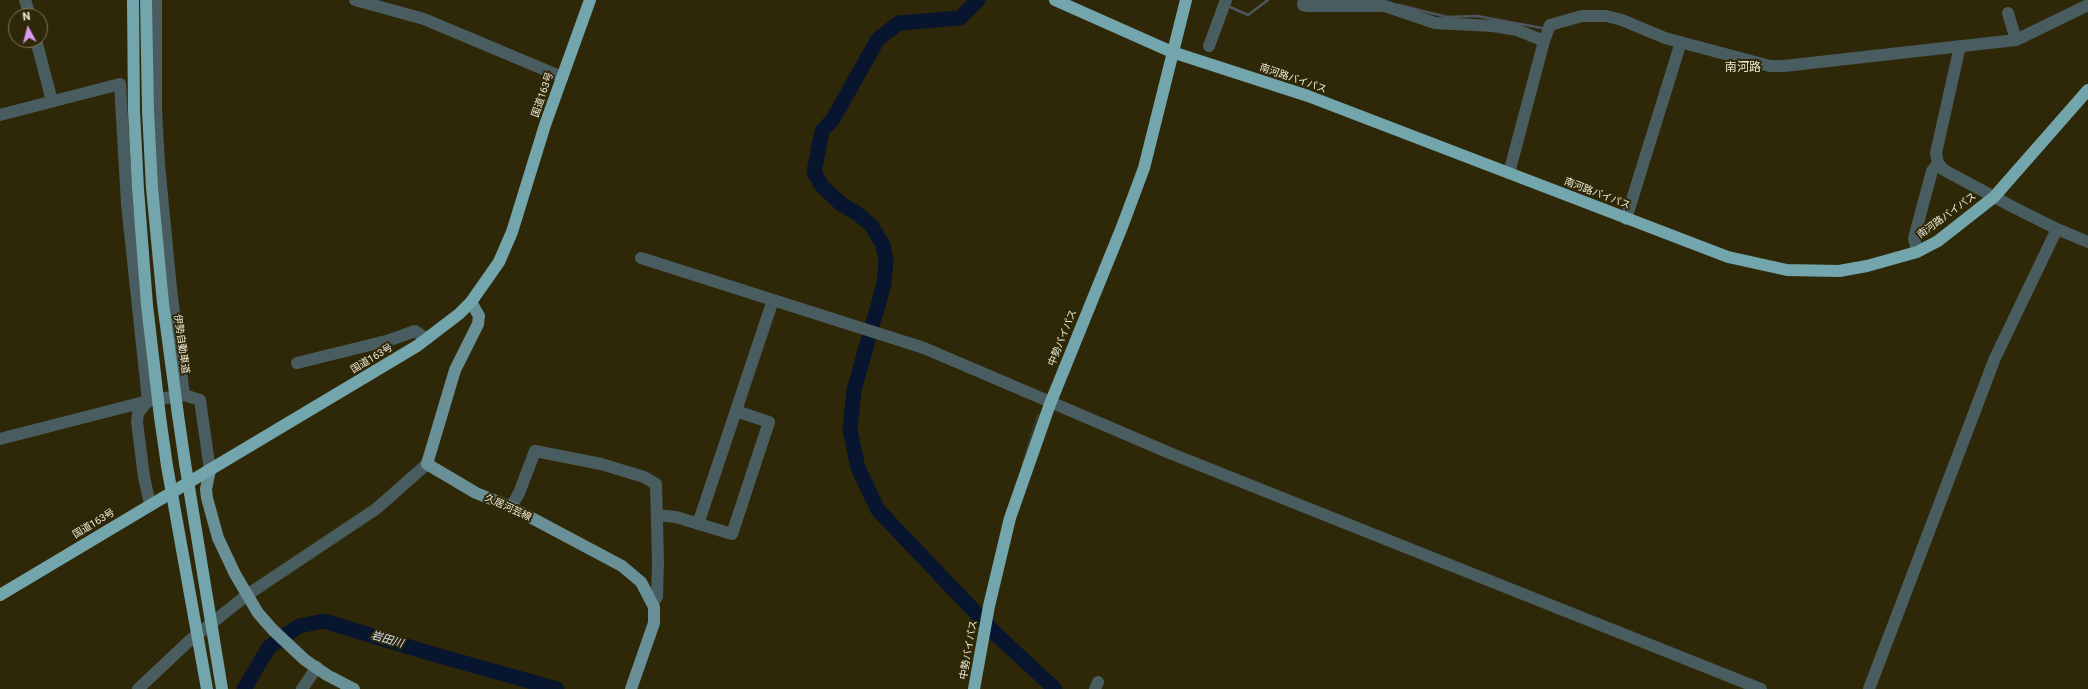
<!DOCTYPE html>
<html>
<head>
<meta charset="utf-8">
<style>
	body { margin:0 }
	#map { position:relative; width:2088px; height:689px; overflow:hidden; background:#2f2808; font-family:Roboto,sans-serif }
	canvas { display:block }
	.north { position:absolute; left:8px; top:8px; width:40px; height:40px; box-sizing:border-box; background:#2f2808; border:1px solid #7b765b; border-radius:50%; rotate:353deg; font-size:11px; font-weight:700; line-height:16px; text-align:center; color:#eeead8 }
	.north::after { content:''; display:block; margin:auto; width:14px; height:18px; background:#db99f5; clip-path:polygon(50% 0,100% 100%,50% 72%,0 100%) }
</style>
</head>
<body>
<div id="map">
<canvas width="2088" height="689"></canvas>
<div class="north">N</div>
</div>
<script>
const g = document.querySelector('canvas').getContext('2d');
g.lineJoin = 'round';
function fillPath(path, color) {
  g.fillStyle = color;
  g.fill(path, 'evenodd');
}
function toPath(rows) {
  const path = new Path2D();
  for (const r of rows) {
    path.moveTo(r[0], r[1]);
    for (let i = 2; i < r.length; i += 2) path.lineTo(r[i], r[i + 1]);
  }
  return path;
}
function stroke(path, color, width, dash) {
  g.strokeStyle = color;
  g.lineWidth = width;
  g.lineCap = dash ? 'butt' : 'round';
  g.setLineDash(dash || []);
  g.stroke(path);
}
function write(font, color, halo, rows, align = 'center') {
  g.font = font + ' Roboto,"Noto Sans JP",sans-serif';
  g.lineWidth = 4;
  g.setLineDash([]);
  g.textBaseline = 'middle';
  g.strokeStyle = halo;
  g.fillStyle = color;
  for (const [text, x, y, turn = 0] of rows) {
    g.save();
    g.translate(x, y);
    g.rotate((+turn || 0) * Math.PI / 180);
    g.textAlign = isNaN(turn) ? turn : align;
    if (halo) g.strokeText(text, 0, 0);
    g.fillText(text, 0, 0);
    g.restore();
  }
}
fillPath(toPath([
	[1037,413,1047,418,1032,463,1021,465]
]), '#333925');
stroke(toPath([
	[1399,5,1447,17,1477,16,1542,28],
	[1230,7,1248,15,1268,0]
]), '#4d5561', 2.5);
stroke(toPath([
	[978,0,960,18,899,23,878,39,833,119,822,131,814,172,822,186,841,204,858,214,871,225,883,245,886,260,884,284,854,390,850,429,858,468,878,510,998,636,1055,689],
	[244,689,269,647,299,626,324,621,429,653,557,689]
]), '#08152e', 15);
stroke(toPath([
	[25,0,30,16],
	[156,0,156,110,159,164,171,289,184,395],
	[355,0,424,19,562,77],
	[1304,0,1303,5,1307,6,1385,6,1435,23,1493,26,1517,30,1544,41],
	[2008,13,2016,40],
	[36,40,52,101],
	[1209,46,1226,0],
	[1960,46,1936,153,1938,163,1944,170,2011,206,2057,229,2088,242],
	[0,115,120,84,127,204,148,401,138,413,137,422,144,477,150,504],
	[1509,173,1544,41,1550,25,1582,16,1606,16,1622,20,1665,38,1770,66,1784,66,2016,40,2088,5],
	[1626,219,1681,42],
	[1917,252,1914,238,1932,171,1938,163],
	[641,258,924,348,1172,454,1761,689],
	[297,363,390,340,415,331,427,339],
	[0,439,148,401,184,395,200,400,210,470],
	[511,507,519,493,535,451,601,464,644,477,656,484,658,562,657,597,653,602],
	[657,515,676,517,732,534,769,422,736,411],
	[698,524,773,300],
	[138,689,188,642,247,595,376,509,427,464],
	[302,689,317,667],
	[1095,689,1098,682],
	[1869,689,1995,358,2057,229]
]), '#495c5f', 12);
stroke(toPath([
	[471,302,479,316,478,324,455,370,427,464,476,493,511,507,622,566,641,582,654,607,654,623,631,689],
	[210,470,206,489,207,498,218,538,235,574,258,613,273,630,305,660,327,675,354,689]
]), '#689096', 12);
stroke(toPath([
	[1055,0,1172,52,1308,96,1728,257,1787,270,1839,271,1867,266,1917,252,1938,241,1994,197,2088,90],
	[178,415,185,463],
	[160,417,167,466],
	[0,595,417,346,459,314,471,302,499,262,512,232,545,125,590,0],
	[974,689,989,606,1010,518,1050,404,1122,227,1144,168,1186,0]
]), '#73a5ac', 12);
stroke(toPath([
	[133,0,134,111,138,189,147,305,160,417],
	[146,0,148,111,152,188,163,303,178,415],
	[185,463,222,689],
	[167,466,207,689]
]), '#73a5ac', 12);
write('10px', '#eeead8', '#2f2808', [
	["南河路バイパス",1293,79,19],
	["国道163号",543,95,-71],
	["南河路バイパス",1597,194,21],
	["南河路バイパス",1947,216,-36],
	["中勢バイパス",1063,338,-68],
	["伊勢自動車道",181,344,82],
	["国道163号",372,359,-31],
	["久居河芸線",508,508,25],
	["国道163号",94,524,-31],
	["中勢バイパス",969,650,-80]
]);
write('italic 11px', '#d5e1f8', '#2f2808', [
	["岩田川",387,640,16]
]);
write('12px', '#eeead8', '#2f2808', [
	["南河路",1743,68]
]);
</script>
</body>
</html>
